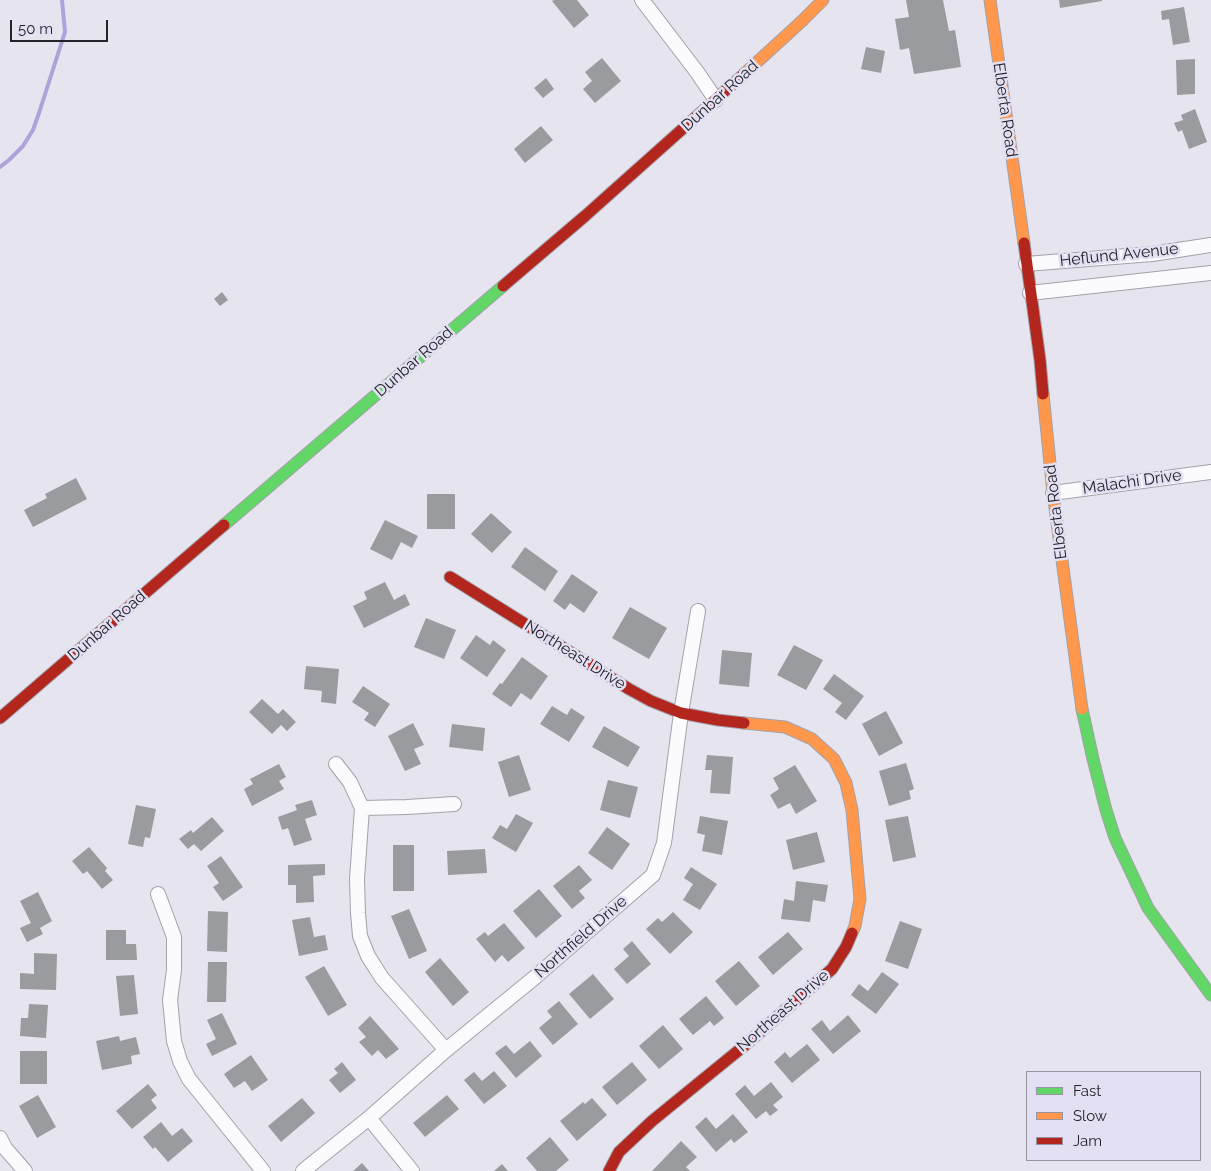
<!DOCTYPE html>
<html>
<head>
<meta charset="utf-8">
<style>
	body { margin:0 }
	#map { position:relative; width:1211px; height:1171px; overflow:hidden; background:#e6e4ef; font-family:Raleway,sans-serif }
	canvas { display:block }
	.legend { position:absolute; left:1026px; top:1071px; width:175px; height:90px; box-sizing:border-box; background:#e3e0f3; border:1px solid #9794a2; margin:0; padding:6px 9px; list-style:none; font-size:15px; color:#242329 }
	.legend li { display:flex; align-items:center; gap:10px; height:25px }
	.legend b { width:25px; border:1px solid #9794a2 }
	.scale { position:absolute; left:10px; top:20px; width:98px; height:22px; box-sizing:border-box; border:2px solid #242329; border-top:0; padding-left:6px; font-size:15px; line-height:18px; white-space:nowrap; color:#242329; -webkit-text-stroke:4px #e3e0f3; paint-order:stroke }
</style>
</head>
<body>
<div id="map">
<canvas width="1211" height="1171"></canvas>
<ul class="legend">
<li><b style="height:6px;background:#63d668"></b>Fast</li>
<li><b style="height:6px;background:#ff974d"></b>Slow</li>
<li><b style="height:6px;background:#b3261e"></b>Jam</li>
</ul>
<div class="scale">50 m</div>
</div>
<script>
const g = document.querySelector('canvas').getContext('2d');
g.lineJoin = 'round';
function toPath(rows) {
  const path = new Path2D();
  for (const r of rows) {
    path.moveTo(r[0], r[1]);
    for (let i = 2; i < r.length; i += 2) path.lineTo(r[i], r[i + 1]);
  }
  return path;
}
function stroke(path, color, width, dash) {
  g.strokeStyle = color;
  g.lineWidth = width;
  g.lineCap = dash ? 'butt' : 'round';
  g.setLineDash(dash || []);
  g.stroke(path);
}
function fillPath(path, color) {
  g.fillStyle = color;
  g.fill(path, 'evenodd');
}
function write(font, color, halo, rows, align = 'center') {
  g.font = font + ' Raleway,sans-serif';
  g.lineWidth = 5;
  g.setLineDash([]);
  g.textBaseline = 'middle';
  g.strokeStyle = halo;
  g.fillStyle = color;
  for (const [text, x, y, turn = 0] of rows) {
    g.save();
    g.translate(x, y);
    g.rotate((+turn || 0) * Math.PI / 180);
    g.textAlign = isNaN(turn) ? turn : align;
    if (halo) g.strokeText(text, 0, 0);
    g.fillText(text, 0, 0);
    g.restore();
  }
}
stroke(toPath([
	[0,167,9,160,23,146,33,130,39,113,65,32,62,0]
]), '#afa2d9', 4);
fillPath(toPath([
	[554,0,577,0,589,15,574,28,552,1],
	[906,0,943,0,949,31,955,30,961,67,914,74,909,48,900,50,895,19,909,17],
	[1059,0,1102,0,1102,1,1060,8],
	[1184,7,1190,42,1173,45,1169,19,1162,20,1161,11],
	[866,47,885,51,881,73,861,69],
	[602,58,621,81,595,103,583,89,592,81,585,72],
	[1195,59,1195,94,1177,95,1176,60],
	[546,78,554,89,543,98,534,88],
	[1195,109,1207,142,1189,149,1182,130,1178,132,1174,123,1183,120,1181,115],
	[541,126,553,140,525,163,514,149],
	[222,292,228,300,220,306,214,299],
	[76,478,87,499,33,527,24,510,47,498,45,494],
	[427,494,455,494,455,529,427,529],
	[491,513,512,532,492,553,471,534],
	[385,520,418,536,412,548,401,542,392,560,370,549],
	[525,547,558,571,545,591,511,567],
	[572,574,598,592,584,613,570,603,565,610,553,601],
	[385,582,394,600,405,594,410,605,364,628,353,606,367,599,364,592],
	[630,607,667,628,649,659,612,638],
	[426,618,456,630,444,659,414,647],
	[476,635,490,645,493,640,506,650,487,677,460,658],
	[794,645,823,660,806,690,777,675],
	[722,650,752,653,749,687,719,684],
	[522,657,548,676,531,700,521,693,511,707,492,694,500,683,502,684],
	[306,666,339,669,336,704,321,702,322,691,304,689],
	[834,674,864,696,846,720,835,712,842,703,823,689],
	[363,686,390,704,375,727,364,720,369,713,352,702],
	[262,699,278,714,283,709,296,722,287,731,281,725,272,734,249,712],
	[552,706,567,715,571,708,585,717,569,742,540,724],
	[886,711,903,743,879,756,862,724],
	[413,723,424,745,414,749,421,764,405,771,388,736],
	[452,724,485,728,483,751,449,747],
	[604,726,640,747,628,767,592,747],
	[519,755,531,790,509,797,498,762],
	[707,755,733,757,730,794,710,793,712,770,705,770],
	[906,763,914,789,909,791,911,799,889,806,879,771],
	[279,764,286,777,279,781,284,789,252,806,244,789,253,784,250,779],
	[795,765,817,801,796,814,790,803,778,809,770,795,779,789,773,778],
	[608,780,638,787,630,818,600,810],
	[312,800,317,815,305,819,312,840,294,846,288,828,282,830,278,817,297,810,295,805],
	[136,805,156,809,150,838,145,837,143,847,128,844],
	[516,814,533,823,516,852,492,838,500,825,507,829],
	[700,816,728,821,722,855,702,851,705,835,697,833],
	[908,816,916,857,893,862,885,820],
	[212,817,224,831,201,851,194,844,188,849,179,839,191,830,193,833],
	[607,827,630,844,612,870,588,853],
	[817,832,825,862,793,870,786,840],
	[393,845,414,845,414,891,393,891],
	[89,847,107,868,105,871,113,880,102,889,87,871,83,874,72,861],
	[485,849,487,873,448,875,447,851],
	[221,856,243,887,223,901,213,887,219,883,207,866],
	[325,864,325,875,313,876,314,902,296,903,296,885,288,885,288,865],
	[579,865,592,880,579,891,585,898,572,909,553,886],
	[691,867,717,884,700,910,683,900,693,884,684,878],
	[796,881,828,885,825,902,813,900,810,922,781,919,784,899,794,901],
	[539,889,562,916,536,938,513,911],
	[38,892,52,921,40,928,43,934,27,942,20,928,31,923,20,901],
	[409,909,427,951,409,959,391,916],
	[208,911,228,912,227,952,207,951],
	[673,912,693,932,670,954,646,929,658,918,662,922],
	[310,917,314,937,325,935,328,950,299,956,292,920],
	[900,921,922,929,908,969,885,961],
	[504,923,525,948,508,962,502,955,495,962,476,939,485,932,488,936],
	[106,930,126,930,126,944,136,944,137,960,106,960],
	[788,932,803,949,773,975,758,957],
	[632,941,651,964,627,984,614,969,629,956,623,949],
	[34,953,57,954,56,990,20,989,20,973,34,974],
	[440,958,469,992,453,1006,425,972],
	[739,961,760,986,736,1006,715,981],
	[208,962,227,962,226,1002,207,1002],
	[324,966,347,1005,328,1016,305,977],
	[882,972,899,984,876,1014,851,995,859,984,868,991],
	[593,974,614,999,590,1019,569,994],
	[134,975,138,1014,120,1016,116,976],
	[706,996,724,1018,714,1026,710,1021,693,1035,679,1019],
	[559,1001,578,1024,553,1045,539,1028,552,1017,547,1011],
	[29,1004,48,1005,46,1038,20,1036,21,1018,28,1018],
	[222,1013,237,1044,212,1056,206,1044,216,1039,207,1020],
	[848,1015,861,1031,833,1054,811,1029,822,1020,830,1031],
	[370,1016,399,1049,386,1059,378,1050,372,1056,359,1042,366,1037,358,1028],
	[663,1025,683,1049,659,1069,639,1046],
	[119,1036,120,1041,136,1037,140,1054,131,1056,132,1064,102,1070,96,1041],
	[530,1041,542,1056,516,1078,495,1053,506,1045,514,1054],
	[807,1044,820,1060,792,1083,774,1062,785,1052,790,1058],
	[20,1051,47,1051,47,1084,20,1084],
	[251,1055,268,1080,252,1091,245,1081,234,1088,224,1074],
	[342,1062,356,1080,340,1093,329,1080,338,1073,334,1069],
	[632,1062,647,1080,617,1105,602,1087],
	[494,1071,507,1086,484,1104,464,1080,474,1072,482,1081],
	[771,1082,783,1097,773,1105,778,1110,770,1116,766,1111,756,1119,735,1094,745,1085,754,1096],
	[148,1084,157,1095,151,1100,157,1108,132,1129,116,1111],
	[38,1095,56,1127,37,1138,19,1106],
	[447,1095,459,1109,425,1137,413,1123],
	[302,1098,315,1113,281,1142,268,1126],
	[592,1098,607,1115,577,1141,560,1121,583,1102,585,1104],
	[733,1114,748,1132,734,1143,731,1139,716,1152,695,1127,706,1117,716,1129],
	[161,1122,172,1136,182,1128,193,1141,168,1162,155,1147,153,1149,143,1137],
	[550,1137,569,1160,556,1171,537,1171,526,1158],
	[681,1141,697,1157,686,1167,690,1171,652,1171],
	[362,1163,369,1171,353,1171],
	[502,1164,508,1171,494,1171]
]), '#9a9b9f');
const street = toPath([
	[642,0,697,72,716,100],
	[1026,264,1152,254,1211,245],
	[1030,293,1211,273],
	[1053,493,1211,472],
	[336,764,350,782,362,808,357,879,358,913,360,936,368,956,382,978,446,1050],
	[362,808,407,807,454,804],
	[158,894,174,937,174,970,170,1000,174,1041,180,1061,189,1079,263,1171],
	[369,1118,412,1171],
	[0,1138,5,1148,25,1171],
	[303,1171,369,1118,446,1050,534,978,653,875,664,843,681,713,698,611]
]);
const fast = toPath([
	[224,525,503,286],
	[1082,709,1093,759,1106,810,1115,838,1148,908,1211,995]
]);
const slow = toPath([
	[990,0,1024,243],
	[744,74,802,21,823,0],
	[1043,394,1053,493,1082,709],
	[744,723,785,727,812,739,834,759,846,783,852,810,860,899,855,926,852,933]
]);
const jam = toPath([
	[1024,243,1040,360,1043,394],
	[503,286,585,216,744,74],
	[450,577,629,689,651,701,681,713,718,720,744,723],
	[0,718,224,525],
	[609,1171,619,1152,652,1121,744,1046,832,969,846,947,852,933]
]);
stroke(street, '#a2a1a9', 16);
stroke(fast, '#a2a1a9', 13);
stroke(slow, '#a2a1a9', 13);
stroke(jam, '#a2a1a9', 13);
stroke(street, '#fbfbfd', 14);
stroke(fast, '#63d668', 11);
stroke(slow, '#ff974d', 11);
stroke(jam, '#b3261e', 11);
write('16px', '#242329', '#e3e0f3', [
	["Dunbar Road",720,96,-42],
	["Elberta Road",1005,110,82],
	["Heflund Avenue",1119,255,-6],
	["Dunbar Road",414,362,-41],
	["Malachi Drive",1132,482,-8],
	["Elberta Road",1056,512,-97],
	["Dunbar Road",107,626,-41],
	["Northeast Drive",575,655,32],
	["Northfield Drive",581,937,-41],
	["Northeast Drive",783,1011,-41]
]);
</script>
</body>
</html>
